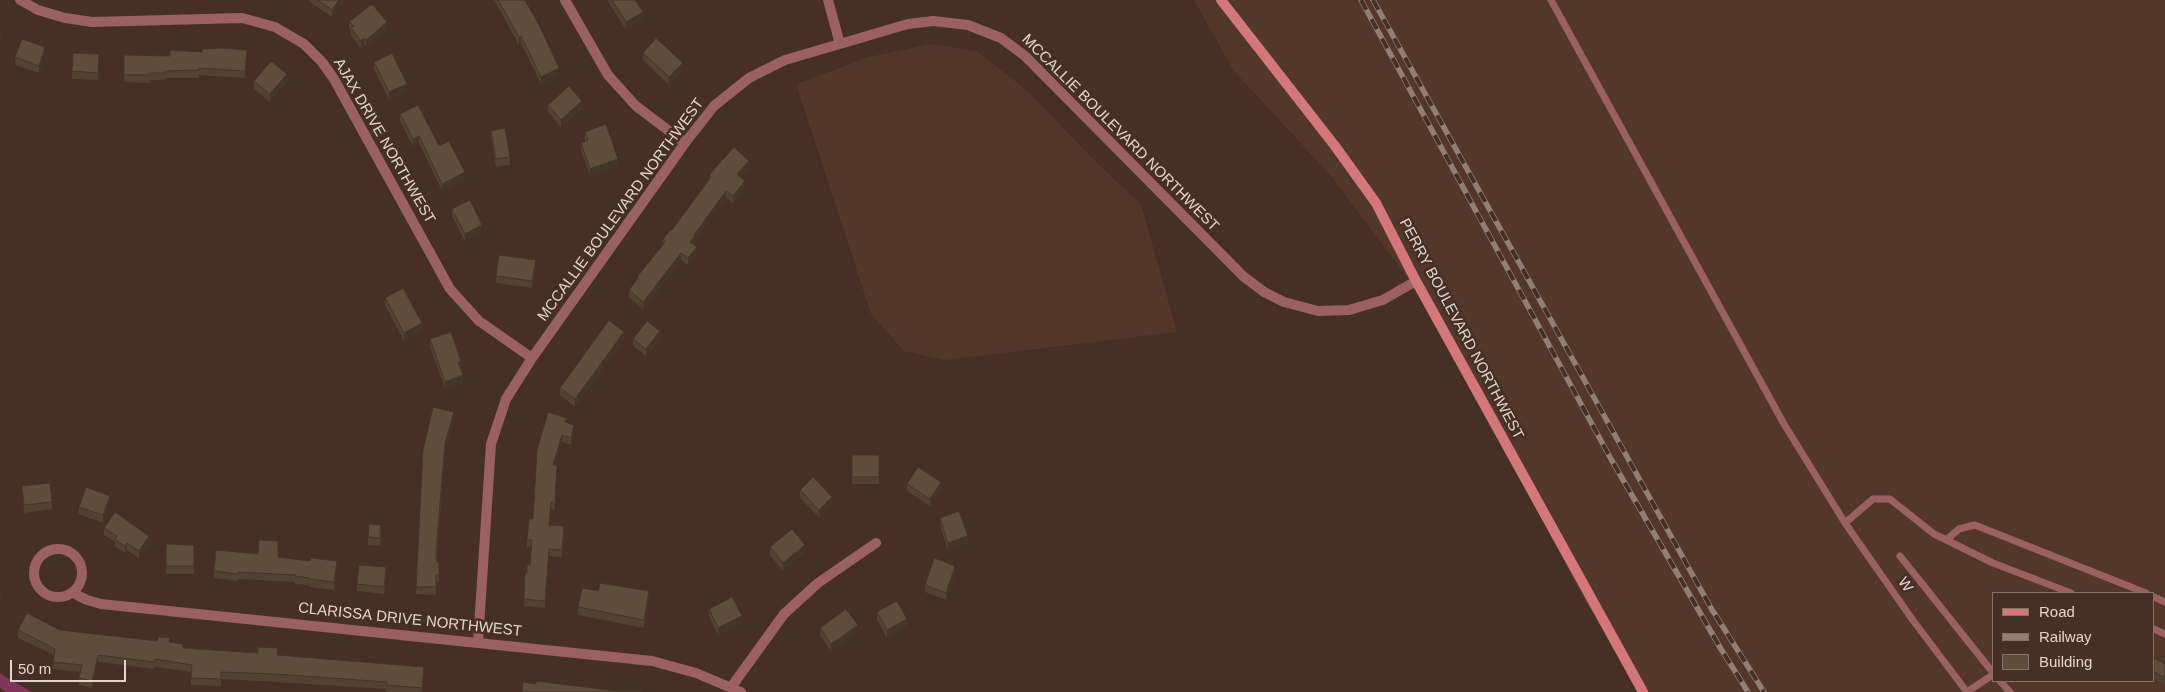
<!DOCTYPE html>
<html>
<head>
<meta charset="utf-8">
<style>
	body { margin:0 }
	#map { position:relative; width:2165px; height:692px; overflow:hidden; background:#452f26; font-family:Helvetica,sans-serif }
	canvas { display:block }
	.legend { position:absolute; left:1992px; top:592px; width:162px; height:90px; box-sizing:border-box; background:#452f26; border:1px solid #847169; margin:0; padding:6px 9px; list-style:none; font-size:15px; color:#e2d4ce }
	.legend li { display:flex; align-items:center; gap:10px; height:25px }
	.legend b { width:25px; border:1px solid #847169 }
	.scale { position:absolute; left:10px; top:660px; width:116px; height:22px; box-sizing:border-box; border:2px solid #e2d4ce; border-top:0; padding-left:6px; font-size:15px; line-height:18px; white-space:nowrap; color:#e2d4ce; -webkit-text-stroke:4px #452f26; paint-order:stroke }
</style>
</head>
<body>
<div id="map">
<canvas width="2165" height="692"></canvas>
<ul class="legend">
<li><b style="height:6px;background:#d4777a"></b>Road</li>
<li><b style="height:6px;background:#907e77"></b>Railway</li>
<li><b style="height:14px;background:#5e4d3c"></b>Building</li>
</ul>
<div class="scale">50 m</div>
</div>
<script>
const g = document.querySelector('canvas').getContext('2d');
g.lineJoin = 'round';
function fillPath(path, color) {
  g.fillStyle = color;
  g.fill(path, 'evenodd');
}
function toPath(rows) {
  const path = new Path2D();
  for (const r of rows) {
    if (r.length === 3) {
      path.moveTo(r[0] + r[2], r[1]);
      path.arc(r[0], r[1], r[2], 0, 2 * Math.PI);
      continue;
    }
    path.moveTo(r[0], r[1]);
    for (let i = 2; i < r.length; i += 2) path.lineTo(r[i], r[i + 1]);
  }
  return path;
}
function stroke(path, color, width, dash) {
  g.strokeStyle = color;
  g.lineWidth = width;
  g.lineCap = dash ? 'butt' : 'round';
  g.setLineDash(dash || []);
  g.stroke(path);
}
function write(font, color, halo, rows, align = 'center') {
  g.font = font + ' Helvetica,sans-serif';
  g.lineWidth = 5;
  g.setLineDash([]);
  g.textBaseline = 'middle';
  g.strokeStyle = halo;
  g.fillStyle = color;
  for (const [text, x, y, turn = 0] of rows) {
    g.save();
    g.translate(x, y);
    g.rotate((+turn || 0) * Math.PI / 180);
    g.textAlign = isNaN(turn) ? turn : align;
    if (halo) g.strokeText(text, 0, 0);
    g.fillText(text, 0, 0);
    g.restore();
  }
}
fillPath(toPath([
	[1194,0,2165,0,2165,692,1644,692,1586,603,1427,304,1331,176,1233,70],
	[1994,593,2154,593,2154,681,1994,681],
	[932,44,977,51,1030,93,1097,163,1141,204,1177,332,945,360,904,351,871,314,796,84,869,57]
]), '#53372b');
fillPath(toPath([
	[0,673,9,679,32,692,6,692,0,688]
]), '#813558');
stroke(toPath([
	[1551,0,1784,424,1845,523],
	[1946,540,1959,529,1975,525,2146,593],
	[1900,556,1994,674],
	[2154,597,2165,602],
	[2154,629,2165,634],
	[2000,681,2010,692],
	[1967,692,1912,619,1845,523,1873,499,1890,499,1934,534,1993,563,2071,593],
	[1967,692,1994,674]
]), '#9b6062', 7);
stroke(toPath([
	[20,0,38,10,65,18,92,22,242,18,275,27,304,44,322,62,334,79,450,289,479,321,532,358],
	[565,0,608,75,636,106,685,143],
	[828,0,840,44],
	[58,573,24],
	[73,593,87,600,101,604,652,661,696,673,741,692],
	[478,642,491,444,506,399,532,358,685,143,714,106,749,78,785,60,908,24,933,21,968,25,1001,38,1025,56,1243,276,1264,292,1284,302,1318,311,1349,310,1383,300,1416,281],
	[732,686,784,614,818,583,876,543]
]), '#9b6062', 10);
stroke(toPath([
	[1221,0,1335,146,1376,203,1416,281,1643,692]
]), '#d4777a', 10);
const rail = toPath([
	[1361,0,1611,459,1721,649,1748,692],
	[1373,0,1711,608,1764,692]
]);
stroke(rail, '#907e77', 5.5);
stroke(rail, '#452f26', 4, [11]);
fillPath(toPath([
	[310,0,343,0,343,2,332,17,310,2],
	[494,0,525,0,559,76,541,84,521,43,519,45],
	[607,0,635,0,643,19,626,30],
	[349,22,387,30,366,47,364,45,361,48,351,36,351,30,349,29],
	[643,53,683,70,669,85,643,60],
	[45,55,39,73,15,65,15,57],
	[124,55,247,58,245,78,199,75,199,78,165,78,164,80,149,80,149,83,124,82],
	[99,62,98,80,72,79,72,71],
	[374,62,407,91,389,100,374,69],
	[254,81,287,81,270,102,254,89],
	[548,105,582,109,561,127,548,112],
	[400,114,439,146,465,179,442,191,419,143,413,146,400,121],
	[491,131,510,157,510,165,496,167,491,138],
	[585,132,618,166,590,176,581,151,581,143,585,141],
	[749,168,741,177,745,189,733,203,726,198,695,240,695,243,694,245,697,254,688,265,681,260,643,309,629,297,629,290,637,280,637,277,663,245,663,239,672,230,709,180,709,175],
	[452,209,482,233,465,241,452,216],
	[536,268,532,288,496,283,496,276],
	[385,298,422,330,404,341,385,305],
	[660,338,646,356,633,346,633,339],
	[430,339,461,368,460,368,463,383,445,389,430,347],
	[624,339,575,407,560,395,560,388],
	[454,419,445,450,437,556,437,562,439,562,439,582,436,582,436,595,416,594,423,450],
	[567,423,574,432,571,445,562,442,555,465,557,473,555,509,551,509,550,525,564,533,562,557,549,556,545,608,524,606,525,573,527,573,530,565,531,547,527,547,527,540,533,519,537,450],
	[852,455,879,455,879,484,852,484],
	[907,484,941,489,930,506,907,491],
	[22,486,52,502,52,509,24,513],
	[800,490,832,504,819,517,800,498],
	[110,503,103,523,79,514,79,507],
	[940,518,968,543,948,551,940,525],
	[104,528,149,543,139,558,127,550,125,553,115,547,115,542,104,535],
	[381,532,380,546,368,545,368,537],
	[166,544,194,545,194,574,166,574],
	[770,547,805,552,783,571,770,555],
	[278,557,337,568,334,590,309,587,309,585,295,584,295,582,238,579,238,581,214,578,214,571],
	[386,574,384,594,357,591,357,584],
	[955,574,946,600,925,592,925,585],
	[649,599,644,628,578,615,578,607],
	[709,609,742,623,718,635,709,616],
	[877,612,907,626,887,638,877,620],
	[820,628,858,633,831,652,820,635],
	[18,630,60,630,157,641,170,642,183,648,278,655,424,674,422,692,386,692,386,689,276,682,221,679,221,686,191,685,191,672,155,667,154,669,98,662,92,688,79,685,79,678,80,672,53,669,54,655,18,638],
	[2154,658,2165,664,2165,685,2154,679]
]), '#514234');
fillPath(toPath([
	[339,0,343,0,343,2,332,17,332,10],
	[643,12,643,19,626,30,626,22],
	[387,22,387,30,366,47,366,40],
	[2,29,2,37,0,40,0,33],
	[521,36,521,43,519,45,519,37],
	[364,38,364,45,361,48,361,41],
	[45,47,45,55,39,73,39,66],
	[683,63,683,70,669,85,669,77],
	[559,68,559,76,541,84,541,77],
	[287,74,287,81,270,102,270,94],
	[407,84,407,91,389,100,389,92],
	[582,101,582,109,561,127,561,120],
	[419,136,419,143,413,146,413,139],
	[618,159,618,166,590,176,590,169],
	[749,161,749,168,737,182,737,174],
	[465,172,465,179,442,191,442,184],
	[745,181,745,189,733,203,733,196],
	[726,191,726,198,695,240,695,243,690,249,690,242,694,235],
	[482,225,482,233,465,241,465,234],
	[697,247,697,254,688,265,688,258],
	[681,253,681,260,643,309,643,302],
	[536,260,536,268,532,288,532,281],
	[422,323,422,330,404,341,404,333],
	[660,331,660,338,646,356,646,349],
	[624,332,624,339,575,407,575,399],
	[461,361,461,368,458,369,458,362],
	[463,375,463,383,445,389,445,382],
	[454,412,454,419,445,450,436,560,445,443],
	[574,425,574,432,571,445,571,438],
	[562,435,562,442,553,472,553,465],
	[941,482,941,489,930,506,930,499],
	[110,496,110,503,103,523,103,515],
	[832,497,832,504,819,517,819,510],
	[149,536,149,543,139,558,139,551],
	[968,536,968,543,948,551,948,543],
	[127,543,127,550,125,553,125,546],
	[805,545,805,552,783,571,783,563],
	[549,549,549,556,545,608,545,601],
	[337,561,337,568,334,590,334,582],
	[955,566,955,574,946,600,946,593],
	[649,591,649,599,644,628,644,620],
	[2,592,2,600,0,600,0,593],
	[742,616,742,623,718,635,718,628],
	[907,619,907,626,887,638,887,630],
	[858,625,858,633,831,652,831,644],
	[98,655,98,662,92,688,92,681]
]), '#42362a');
const building = toPath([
	[318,0,339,0,332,10,318,0],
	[498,0,525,0,540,27,559,68,541,77,521,36,519,37,498,0],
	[612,0,635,0,643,12,626,22,612,0],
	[372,4,387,22,366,40,364,38,361,41,351,28,354,26,349,22,372,4],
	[656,38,683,63,669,77,643,53,656,38],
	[22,39,45,47,39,66,15,57,22,39],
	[220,48,247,50,245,71,199,68,199,70,165,71,164,73,149,73,149,75,124,75,124,55,170,56,170,50,202,52,203,49,220,48],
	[73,53,99,54,98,73,72,71,73,53],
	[392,53,407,84,389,92,374,62,392,53],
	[271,61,287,74,270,94,254,81,271,61],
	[569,86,582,101,561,120,548,105,569,86],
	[418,105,439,146,449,141,465,172,442,184,419,136,413,139,400,114,418,105],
	[606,124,618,159,590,169,581,143,588,140,585,132,606,124],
	[505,128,510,157,496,159,491,131,505,128],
	[734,147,749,161,737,174,745,181,733,196,726,191,694,235,695,236,690,242,697,247,688,258,681,253,643,302,629,290,638,278,637,277,666,241,663,239,671,229,672,230,711,177,709,175,734,147],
	[470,200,482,225,465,234,452,209,470,200],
	[499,255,536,260,532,281,496,276,499,255],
	[403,288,422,323,404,333,385,298,403,288],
	[609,320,624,332,575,399,560,388,609,320],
	[647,321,660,331,646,349,633,339,647,321],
	[451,332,461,361,458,362,463,375,445,382,430,339,451,332],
	[433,407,454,412,445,443,436,552,437,562,439,562,439,575,436,575,436,587,416,587,423,450,433,407],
	[548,412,567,418,565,422,574,425,571,438,562,435,553,465,557,465,555,502,551,502,549,525,564,526,562,550,549,549,545,601,524,599,525,573,527,573,527,565,530,565,532,540,527,540,529,519,533,519,537,450,548,412],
	[852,455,879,455,879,477,852,477,852,455],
	[918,467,941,482,930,499,907,484,918,467],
	[813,477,832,497,819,510,800,490,813,477],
	[50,483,52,502,24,505,22,486,50,483],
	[86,487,110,496,103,515,79,507,86,487],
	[959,511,968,536,948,543,940,518,959,511],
	[115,512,149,536,139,551,127,543,125,546,115,539,117,536,104,528,115,512],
	[369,524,381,525,380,538,368,537,369,524],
	[792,529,805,545,783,563,770,547,792,529],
	[259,540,278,541,278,557,310,561,311,558,337,561,334,582,309,579,310,578,295,576,296,575,238,572,238,574,214,571,216,550,258,554,259,540],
	[166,544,194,545,194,566,166,566,166,544],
	[934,558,955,566,946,593,925,585,934,558],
	[359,565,386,567,384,587,357,584,359,565],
	[600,583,649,591,644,620,578,607,582,588,598,591,600,583],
	[732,597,742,616,718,628,709,609,732,597],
	[897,601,907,619,887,630,877,612,897,601],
	[846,609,858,625,831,644,820,628,846,609],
	[27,613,29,614,60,630,157,641,158,637,170,638,169,642,183,644,183,648,258,653,258,647,278,648,277,655,424,667,422,688,386,685,387,682,276,674,221,672,221,679,191,678,192,665,155,659,154,662,98,655,92,681,79,678,82,665,53,662,55,649,18,630,27,613],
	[2154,658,2165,664,2165,678,2154,672,2154,658],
	[536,681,617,691,641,691,641,692,522,692,523,682,536,684,536,681]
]);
fillPath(building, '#5e4d3c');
stroke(building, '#42362a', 1);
write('15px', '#e2d4ce', '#452f26', [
	["MCCALLIE BOULEVARD NORTHWEST",1120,133,45],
	["AJAX DRIVE NORTHWEST",384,141,60],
	["MCCALLIE BOULEVARD NORTHWEST",621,210,-54],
	["PERRY BOULEVARD NORTHWEST",1461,329,62],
	["W",1905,585,55],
	["CLARISSA DRIVE NORTHWEST",410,620,6]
]);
</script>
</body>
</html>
